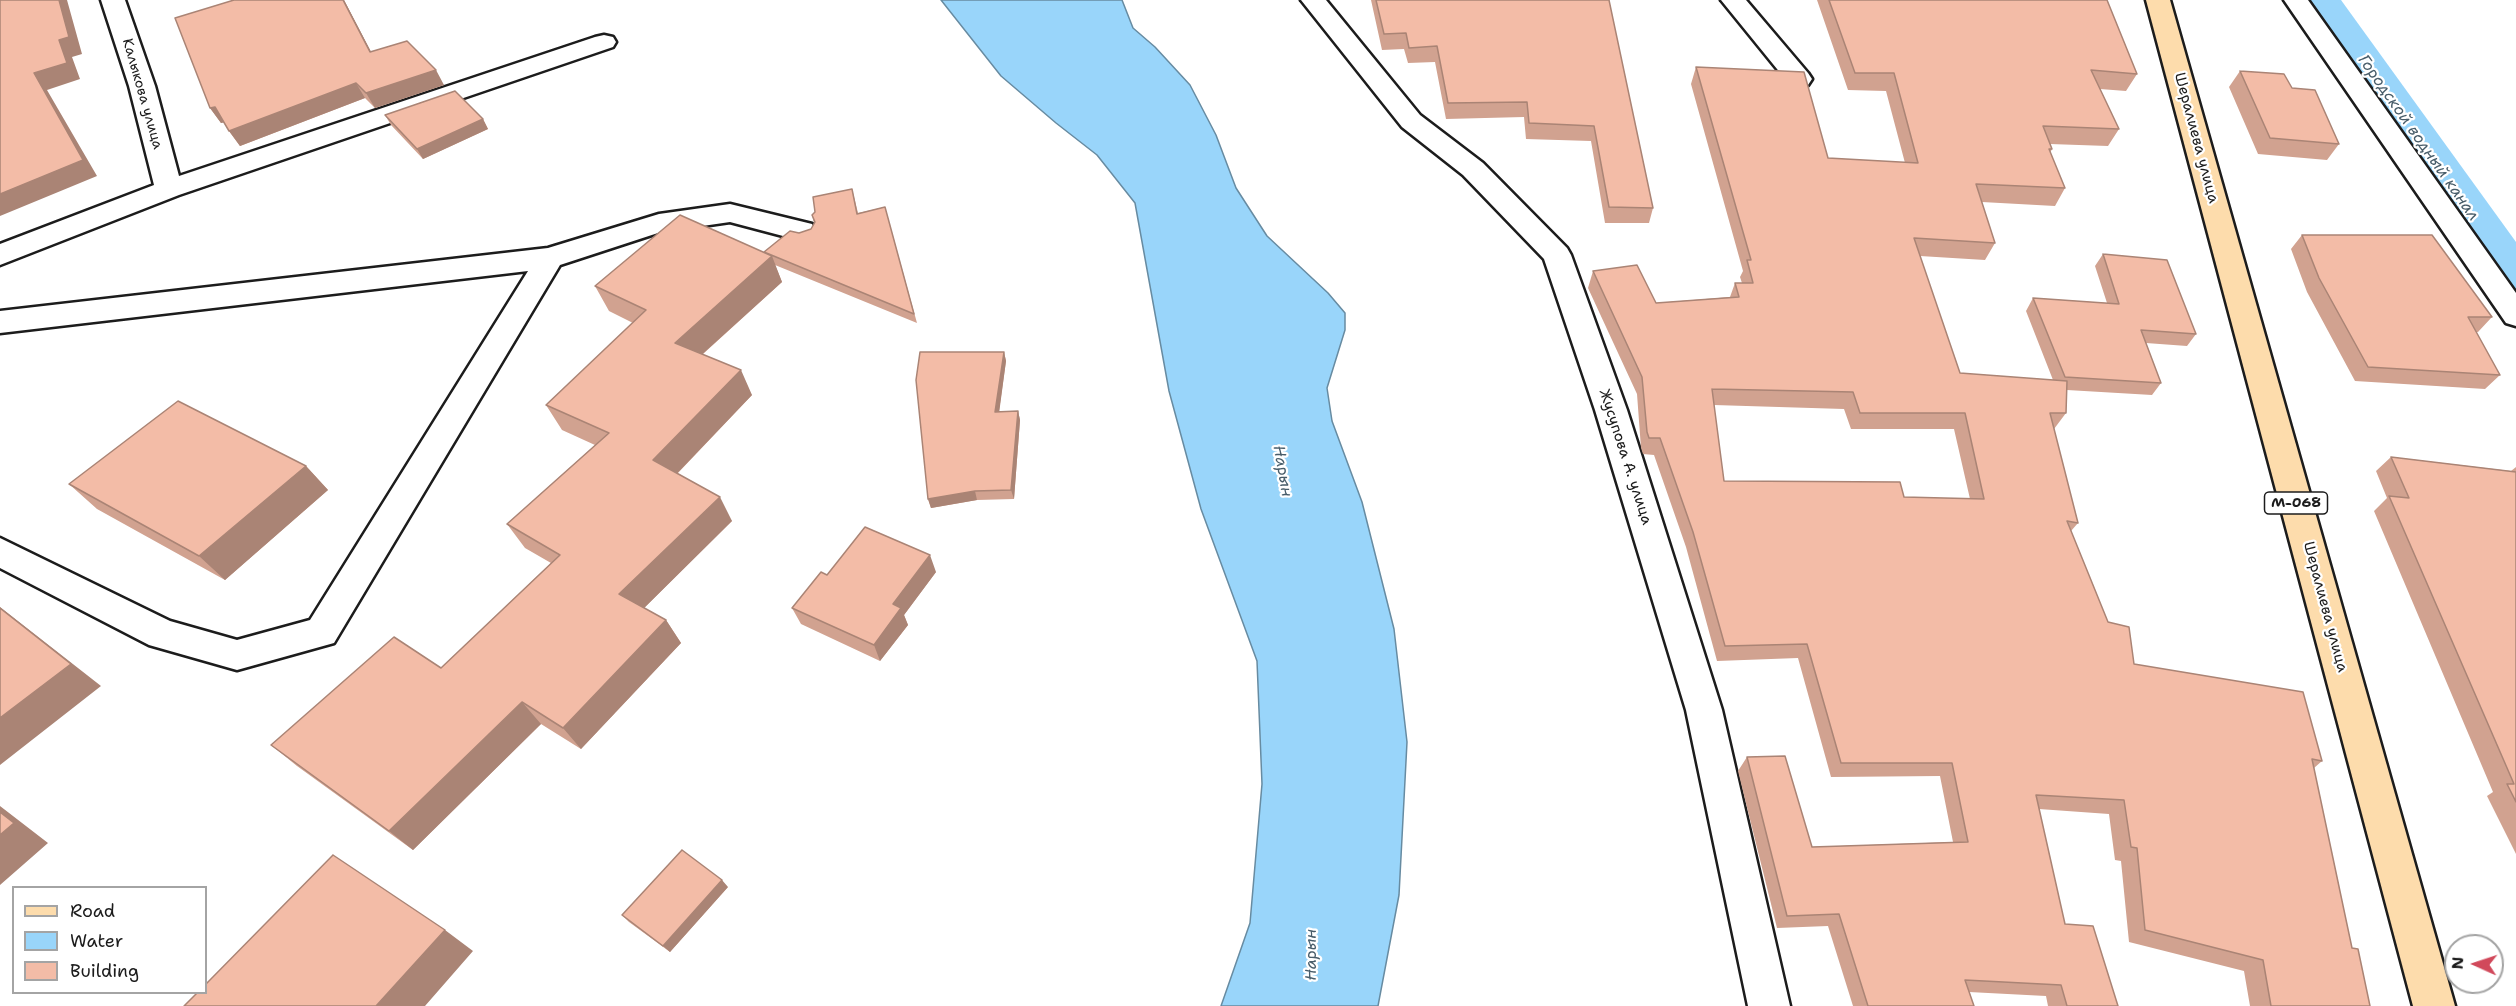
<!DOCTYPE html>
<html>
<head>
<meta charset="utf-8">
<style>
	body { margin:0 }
	#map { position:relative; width:2516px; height:1006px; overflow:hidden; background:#fff; font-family:"Shantell Sans",sans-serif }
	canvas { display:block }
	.legend { position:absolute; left:12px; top:886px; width:195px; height:108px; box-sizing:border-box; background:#fff; border:2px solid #a4a4a4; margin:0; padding:8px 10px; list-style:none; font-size:18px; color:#1c1c1c }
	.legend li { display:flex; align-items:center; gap:12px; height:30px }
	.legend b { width:30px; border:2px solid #a4a4a4 }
	.north { position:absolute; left:2444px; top:934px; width:60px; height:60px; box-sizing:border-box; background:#fff; border:2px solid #a4a4a4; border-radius:50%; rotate:273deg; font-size:16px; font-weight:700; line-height:24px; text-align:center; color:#1c1c1c }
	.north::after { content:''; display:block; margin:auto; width:21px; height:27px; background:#d1495b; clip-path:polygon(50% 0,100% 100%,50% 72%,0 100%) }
</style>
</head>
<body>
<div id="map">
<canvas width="2516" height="1006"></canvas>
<ul class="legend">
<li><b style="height:8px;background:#fddcac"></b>Road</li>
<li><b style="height:16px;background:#99d5fa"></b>Water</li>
<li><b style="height:16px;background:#f3bca7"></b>Building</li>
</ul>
<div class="north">N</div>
</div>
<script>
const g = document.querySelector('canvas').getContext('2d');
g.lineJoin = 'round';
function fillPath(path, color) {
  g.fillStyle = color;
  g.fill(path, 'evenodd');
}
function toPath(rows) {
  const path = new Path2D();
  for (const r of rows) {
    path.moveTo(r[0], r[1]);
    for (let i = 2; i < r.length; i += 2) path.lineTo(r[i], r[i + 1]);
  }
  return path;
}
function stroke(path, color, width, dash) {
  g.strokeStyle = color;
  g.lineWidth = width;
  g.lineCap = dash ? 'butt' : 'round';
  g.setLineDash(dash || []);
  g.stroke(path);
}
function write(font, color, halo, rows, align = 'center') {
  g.font = font + ' "Shantell Sans",sans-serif';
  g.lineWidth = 4.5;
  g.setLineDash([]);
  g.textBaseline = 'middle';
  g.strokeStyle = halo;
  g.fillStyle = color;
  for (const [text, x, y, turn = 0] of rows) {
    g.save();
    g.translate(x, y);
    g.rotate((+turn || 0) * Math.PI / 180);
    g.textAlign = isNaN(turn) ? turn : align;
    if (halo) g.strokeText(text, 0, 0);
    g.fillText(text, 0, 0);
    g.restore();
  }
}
const water = toPath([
	[941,0,1122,0,1133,28,1155,47,1190,85,1216,135,1236,188,1267,236,1328,293,1345,313,1345,330,1327,388,1332,421,1362,502,1394,629,1407,742,1399,895,1378,1006,1221,1006,1250,923,1262,784,1257,661,1201,509,1169,391,1135,203,1097,155,1056,123,1001,76,941,0]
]);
fillPath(water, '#99d5fa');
stroke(water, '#678ba1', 1.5);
fillPath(toPath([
	[2301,0,2341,0,2516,242,2516,294,2499,289,2301,0]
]), '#99d5fa');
const street = toPath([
	[101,0,125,0,155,86,179,176,595,37,604,35,613,37,616,42,613,47,179,195,0,265,0,244,154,185,129,86,101,0],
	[1301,0,1326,0,1420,115,1483,163,1567,248,1571,255,1627,410,1722,710,1790,1006,1748,1006,1686,710,1595,410,1544,259,1463,175,1402,127,1301,0],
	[1721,0,1746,0,1808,73,1812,79,1808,85,1799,87,1790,85,1721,0],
	[2284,0,2308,0,2516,293,2516,326,2506,323,2284,0],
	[730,204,812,224,816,231,812,238,802,241,730,222,661,232,560,265,334,643,237,670,149,645,0,568,0,538,170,621,237,640,310,620,528,271,0,333,0,311,548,248,659,214,730,204]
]);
const primary = toPath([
	[2146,0,2170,0,2455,1006,2413,1006,2146,0]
]);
stroke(street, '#1c1c1c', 5);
stroke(primary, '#1c1c1c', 5);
fillPath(street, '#fff');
fillPath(primary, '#fddcac');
fillPath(toPath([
	[234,0,344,0,371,52,444,85,375,108,365,98,240,146,229,131,224,122,221,123,210,108],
	[1371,0,1609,0,1653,208,1649,223,1605,223,1591,141,1526,139,1524,117,1446,119,1435,62,1408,63,1404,49,1382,50],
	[1817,0,2107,0,2137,74,2126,91,2100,89,2119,129,2108,146,2050,144,2052,149,2050,153,2065,188,2055,206,1982,202,1995,243,1985,260,1920,256,1960,373,2053,380,2026,311,2033,298,2107,303,2095,266,2103,254,2196,334,2187,346,2146,343,2161,383,2152,395,2067,390,2066,413,2054,429,2078,523,2071,531,2108,622,2134,664,2322,761,2314,768,2352,948,2370,1006,2250,1006,2244,971,2129,942,2121,861,2115,860,2109,814,2039,809,2065,924,2118,1006,2048,1006,2046,996,1969,992,1974,1006,1853,1006,1828,926,1777,928,1738,771,1747,757,1812,847,1953,842,1940,776,1831,777,1798,658,1717,661,1686,547,1654,455,1643,454,1641,448,1637,394,1588,288,1593,271,1656,303,1730,297,1735,283,1742,283,1740,277,1743,271,1691,84,1696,67,1828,158,1905,163,1886,91,1848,90],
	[1714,405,1844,409,1851,429,1954,429,1970,499,1904,497,1724,481],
	[2240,71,2292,88,2339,144,2327,160,2258,154,2229,87],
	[385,115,483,119,488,129,423,159,391,125],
	[852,189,858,213,885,207,917,323,775,265,782,282,703,354,752,395,677,474,732,521,644,608,666,620,681,643,581,749,541,724,413,850,297,766,271,745,441,668,551,563,525,548,507,524,595,445,562,430,546,405,633,323,609,311,595,286,764,253,799,233,811,229,814,223,812,215],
	[2302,235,2492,317,2478,332,2476,332,2500,375,2485,389,2355,381,2307,292,2291,249],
	[1004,352,1006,361,999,411,1018,411,1020,420,1014,499,977,500,931,508,928,499],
	[2391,457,2511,471,2516,467,2516,854,2487,796,2493,792,2374,511,2387,498,2376,471],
	[306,466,328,490,225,580,97,509,69,484],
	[936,572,904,615,908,625,880,661,801,624,792,608,827,575],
	[728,887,670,952,629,922,622,915]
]), '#d1a290');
fillPath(toPath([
	[59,0,67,0,82,54,72,57,80,79,47,90,97,176,0,216,0,194,34,73],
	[343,0,344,0,379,67,370,52],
	[436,70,444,85,375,108,366,93],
	[356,83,365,98,240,146,229,131],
	[215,107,226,122,221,123,210,108],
	[483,119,488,129,423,159,417,149],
	[772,256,782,282,687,368,675,343],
	[1004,352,1006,361,998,421,995,412],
	[741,370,752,395,666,485,653,460],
	[1018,411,1020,420,1014,499,1011,490],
	[306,466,328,490,225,580,199,556],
	[975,491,977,500,931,508,928,499],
	[720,497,732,521,635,617,619,594],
	[930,555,936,572,904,615,908,625,880,661,874,645,893,604],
	[0,607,101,686,0,765],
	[666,620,681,643,581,749,563,728],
	[522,702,541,724,413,850,389,831],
	[0,806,48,843,0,885],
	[722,880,728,887,670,952,663,946],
	[445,930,473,951,425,1006,376,1006]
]), '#aa8475');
const building = toPath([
	[0,0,59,0,69,37,59,40,67,63,34,73,83,160,0,194,0,0],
	[234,0,343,0,370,52,407,41,436,70,366,93,356,83,229,131,215,107,210,108,175,18,234,0],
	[1376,0,1609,0,1653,208,1609,207,1594,126,1529,123,1527,102,1448,103,1437,46,1409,48,1406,33,1384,34,1376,0],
	[1829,0,2107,0,2137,74,2091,70,2119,129,2043,126,2052,149,2049,149,2065,188,1976,184,1995,243,1914,238,1960,373,2067,381,2066,413,2050,413,2078,523,2067,521,2108,622,2129,627,2134,664,2303,692,2322,761,2312,759,2352,948,2358,949,2370,1006,2271,1006,2263,960,2145,930,2137,848,2131,847,2124,800,2036,795,2065,924,2093,926,2118,1006,2067,1006,2061,985,1965,980,1974,1006,1868,1006,1839,914,1787,916,1747,757,1785,756,1812,847,1968,842,1952,763,1841,763,1807,644,1725,646,1693,532,1660,438,1649,438,1647,432,1642,377,1593,271,1637,265,1656,303,1739,297,1735,283,1753,283,1747,260,1751,260,1696,67,1804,72,1828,158,1918,163,1894,73,1855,73,1829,0],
	[1712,389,1853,392,1860,413,1965,413,1984,499,1904,497,1900,482,1724,481,1712,389],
	[2240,71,2284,74,2292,88,2315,90,2339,144,2270,138,2240,71],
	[455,91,483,119,417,149,385,115,455,91],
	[852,189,857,214,885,207,914,314,764,252,790,231,799,233,811,229,815,222,812,215,815,212,813,197,852,189],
	[680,215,772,256,675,343,741,370,653,460,720,497,619,594,666,620,563,728,522,702,389,831,271,745,394,637,441,668,560,555,507,524,609,433,546,405,646,310,595,286,680,215],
	[2302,235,2432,235,2492,317,2468,317,2500,375,2368,367,2319,278,2302,235],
	[2103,254,2167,260,2196,334,2141,330,2161,383,2065,377,2033,298,2119,304,2103,254],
	[920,352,1004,352,995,412,1018,411,1011,490,975,491,928,499,916,380,920,352],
	[178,401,306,466,199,556,69,484,178,401],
	[2391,457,2516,472,2516,802,2507,784,2514,784,2389,496,2409,498,2391,457],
	[865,527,930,555,893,604,901,608,874,645,792,608,821,572,827,575,865,527],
	[0,608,71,664,0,718,0,608],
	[0,812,14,823,0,835,0,812],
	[682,850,722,880,663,946,622,915,682,850],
	[333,855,445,930,376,1006,184,1006,197,993,206,993,206,984,333,855]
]);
fillPath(building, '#f3bca7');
stroke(building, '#aa8475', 1.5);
write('14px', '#1c1c1c', '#fff', [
	["Калыкова улица",142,94,74]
]);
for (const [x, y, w] of [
	[2296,503,63]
]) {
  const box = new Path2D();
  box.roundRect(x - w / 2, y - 11, w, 22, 4.5);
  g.fillStyle = '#fff';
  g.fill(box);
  stroke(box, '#1c1c1c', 1.5);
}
write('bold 14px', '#1c1c1c', null, [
	["М-068",2296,503]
]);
write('15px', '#1c1c1c', '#fff', [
	["Шералиева улица",2196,138,75],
	["Жусупова А. улица",1625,457,72],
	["Шералиева улица",2325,607,75]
]);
write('italic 16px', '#485d6a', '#fff', [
	["Городской водный канал",2418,138,55],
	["Нарын",1282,471,80],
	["Нарын",1312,955,-90]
]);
</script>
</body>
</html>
